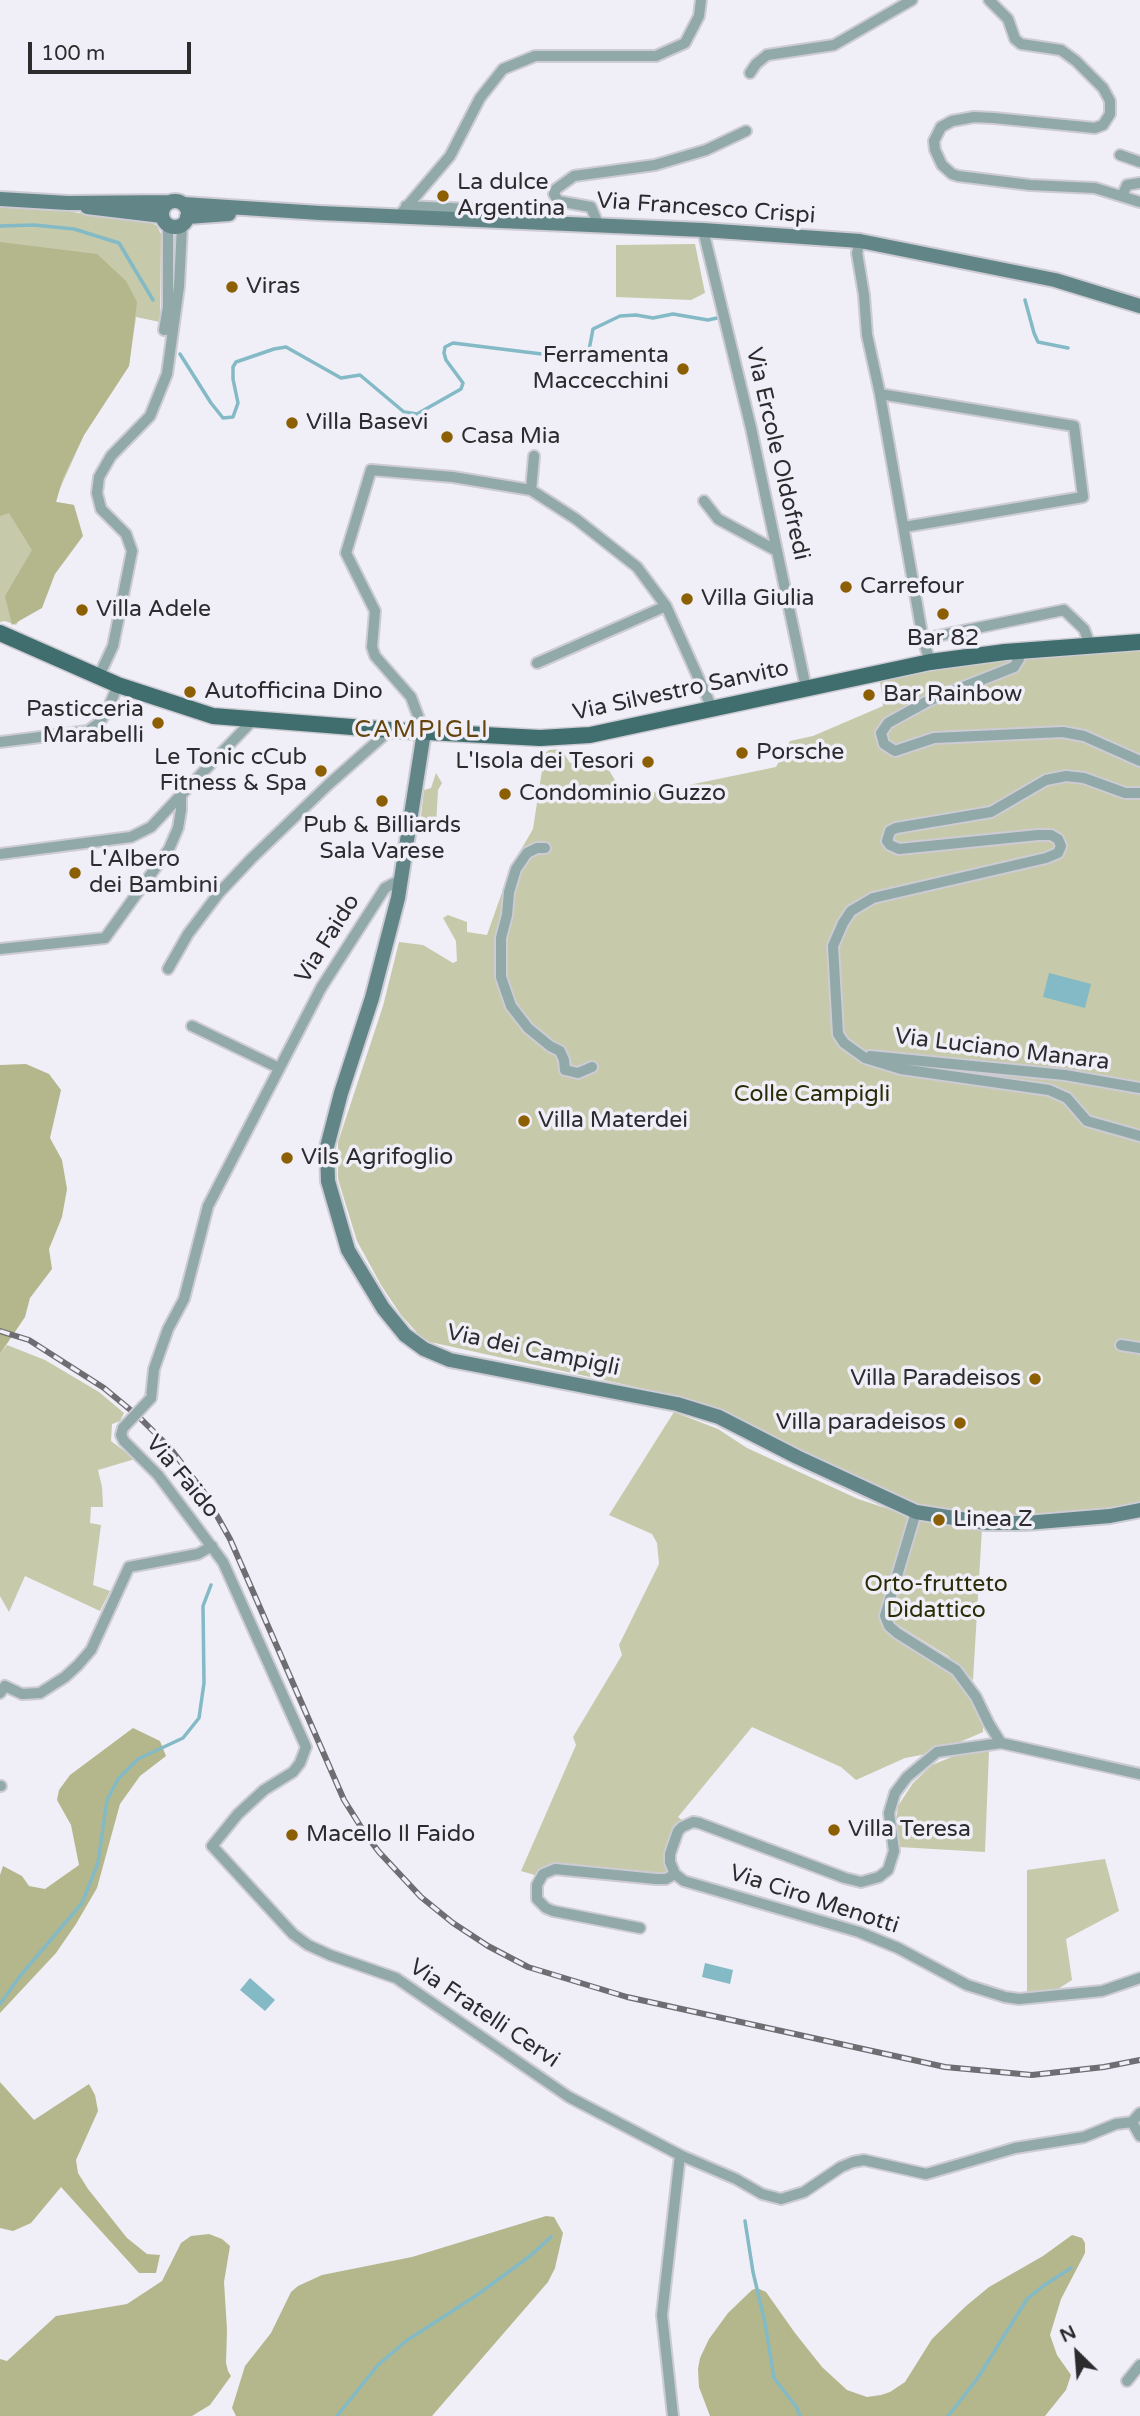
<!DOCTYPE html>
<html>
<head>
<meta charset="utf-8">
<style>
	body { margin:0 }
	#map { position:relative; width:1140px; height:2416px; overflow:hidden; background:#f0eef7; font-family:"Varela Round",sans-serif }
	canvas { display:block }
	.north { position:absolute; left:1042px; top:2318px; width:70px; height:70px; -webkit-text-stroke:5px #f0eef7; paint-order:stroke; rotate:335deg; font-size:19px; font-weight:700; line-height:28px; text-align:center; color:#2c2c2f }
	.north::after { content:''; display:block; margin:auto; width:24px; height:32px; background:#2c2c2f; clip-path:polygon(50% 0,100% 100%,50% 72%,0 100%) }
	.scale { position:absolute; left:28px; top:42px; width:163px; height:32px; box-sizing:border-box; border:4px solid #2c2c2f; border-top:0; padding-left:9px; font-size:21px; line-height:24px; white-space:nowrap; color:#2c2c2f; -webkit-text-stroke:5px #f0eef7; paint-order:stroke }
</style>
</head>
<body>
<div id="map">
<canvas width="1140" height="2416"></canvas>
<div class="north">N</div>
<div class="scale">100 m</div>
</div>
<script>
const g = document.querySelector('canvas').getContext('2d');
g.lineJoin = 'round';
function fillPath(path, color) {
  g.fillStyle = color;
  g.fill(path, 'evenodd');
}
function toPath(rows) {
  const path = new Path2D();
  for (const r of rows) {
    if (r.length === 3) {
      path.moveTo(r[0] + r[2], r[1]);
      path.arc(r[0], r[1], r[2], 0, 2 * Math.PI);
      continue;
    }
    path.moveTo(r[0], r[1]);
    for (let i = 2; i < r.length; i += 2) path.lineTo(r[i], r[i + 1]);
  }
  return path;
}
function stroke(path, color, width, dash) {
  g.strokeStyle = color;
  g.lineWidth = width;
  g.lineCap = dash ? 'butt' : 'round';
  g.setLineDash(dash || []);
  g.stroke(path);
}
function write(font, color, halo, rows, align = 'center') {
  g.font = font + ' "Varela Round",sans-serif';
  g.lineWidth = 7;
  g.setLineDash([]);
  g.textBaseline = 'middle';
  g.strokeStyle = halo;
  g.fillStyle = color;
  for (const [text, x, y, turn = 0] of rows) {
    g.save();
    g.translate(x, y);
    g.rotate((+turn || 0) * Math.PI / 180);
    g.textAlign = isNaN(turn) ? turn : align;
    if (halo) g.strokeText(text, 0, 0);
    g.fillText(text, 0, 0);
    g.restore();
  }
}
fillPath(toPath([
	[0,206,51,209,128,220,149,221,157,226,161,234,160,322,136,317,129,366,84,435,57,495,56,502,74,505,74,534,16,625,5,621,0,622],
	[695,244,705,293,691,300,616,297,616,245],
	[1140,645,1140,1505,1025,1520,913,1509,719,1409,677,1396,430,1342,420,1336,401,1315,381,1285,357,1241,338,1179,338,1142,383,1006,399,942,423,945,453,963,457,961,456,941,443,918,448,915,467,922,467,932,487,935,511,867,533,829,542,770,539,767,541,756,549,750,561,749,570,763,601,760,602,765,613,763,610,772,626,798,776,767,790,741,813,736,883,706,880,681,973,659],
	[436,773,442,783,438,790,436,825,420,824,424,790,431,788],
	[7,1345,45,1360,99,1392,124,1413,120,1421,112,1424,111,1441,135,1459,98,1470,102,1487,103,1507,91,1507,90,1523,101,1525,93,1585,110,1591,100,1611,25,1576,9,1612,0,1596,0,1354],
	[674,1412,718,1429,747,1448,858,1499,910,1516,882,1619,892,1636,935,1660,957,1678,983,1720,983,1732,937,1752,905,1758,856,1780,841,1767,752,1727,678,1817,687,1824,670,1854,675,1874,666,1879,555,1869,538,1876,521,1871,576,1745,573,1737,622,1655,619,1645,659,1564,657,1543,652,1534,609,1515],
	[915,1516,982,1528,973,1680,948,1656,896,1624,889,1613],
	[989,1751,985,1852,899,1847,896,1822,898,1806,913,1783,932,1765,954,1756],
	[1105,1859,1119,1911,1066,1939,1072,1980,1055,1991,1027,1993,1027,1870]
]), '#c6c9aa');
fillPath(toPath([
	[0,242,97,254,126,281,137,302,129,366,84,435,63,478,56,502,74,505,83,536,55,574,42,608,12,625,5,596,32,550,9,513,0,516],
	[26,1064,49,1074,61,1090,50,1138,62,1160,67,1189,62,1217,49,1249,52,1269,30,1298,25,1317,0,1354,0,1065],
	[133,1728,160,1741,166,1756,140,1776,120,1804,97,1888,76,1924,56,1953,0,2013,0,1875,3,1866,22,1876,29,1886,45,1889,79,1865,71,1825,57,1800,59,1790,70,1775],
	[0,2082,34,2120,89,2084,95,2095,98,2111,76,2160,78,2173,88,2189,127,2238,147,2254,160,2255,156,2273,139,2273,61,2187,31,2223,13,2231,0,2228],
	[546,2216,554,2217,563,2233,555,2268,548,2282,432,2416,236,2416,232,2408,245,2366,271,2333,291,2292,298,2286,322,2275,412,2257],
	[209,2234,222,2239,230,2246,224,2282,227,2330,226,2363,228,2371,231,2376,210,2405,192,2416,0,2416,0,2359,7,2361,56,2316,127,2304,162,2281,181,2243,191,2236],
	[1072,2235,1082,2238,1085,2243,1085,2253,1061,2299,1050,2335,1057,2355,1071,2375,1066,2390,1045,2416,710,2416,699,2387,698,2369,700,2358,709,2339,728,2313,752,2290,757,2288,766,2292,795,2333,822,2367,847,2390,867,2397,881,2395,890,2392,905,2382,932,2339,966,2306,989,2287,1043,2256]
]), '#b4b78c');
fillPath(toPath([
	[1049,973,1091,984,1085,1008,1043,997],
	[705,1963,733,1970,730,1984,702,1977],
	[250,1978,275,2000,265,2011,240,1990]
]), '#83bac6');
stroke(toPath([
	[0,226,34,225,74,229,119,243,153,300],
	[1025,300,1034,333,1038,342,1068,348],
	[180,354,211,403,223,418,233,417,238,403,233,379,233,367,236,362,274,349,286,347,341,378,360,375,404,412,417,414,461,389,463,383,446,360,444,353,445,347,453,343,574,358,589,350,593,329,620,316,636,315,653,318,673,314,708,320,717,318],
	[0,2004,20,1976,82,1903,98,1863,107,1800,118,1779,138,1759,183,1738,199,1718,204,1683,203,1606,211,1585],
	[745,2221,753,2272,765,2323,774,2378,797,2408,800,2416],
	[337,2416,378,2365,406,2341,477,2295,530,2256,551,2237],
	[948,2416,977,2379,1027,2299,1043,2286,1071,2268]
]), '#83bac6', 3.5);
const street = toPath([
	[989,0,1008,19,1015,39,1021,44,1061,50,1076,61,1103,88,1110,101,1110,114,1103,125,1095,128,994,118,974,117,952,121,941,127,934,141,935,150,942,165,952,174,958,176,1030,185,1095,188,1140,202],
	[750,73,756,64,767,55,834,45,912,0],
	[1120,155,1140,162],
	[1122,196,1127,185,1140,183],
	[406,206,538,212,539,223],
	[398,217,450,156,480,98,503,69,535,56,656,56,685,43,699,16,701,0],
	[598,224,591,207,558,201,554,194,556,189,574,176,655,165,706,150,746,131],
	[168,225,168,307,164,330,173,328],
	[703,230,751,428,806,688],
	[860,241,857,253,864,295,867,335,880,394,923,639,930,662],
	[880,394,1074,426,1083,497,904,527],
	[531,490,534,456],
	[704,501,718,519,777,551],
	[923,639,1064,610,1084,629,1090,645],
	[1019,650,1019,659,1014,667,928,701,888,723,881,733,884,744,895,751,934,738,1063,732,1084,736,1140,761],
	[537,663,666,606],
	[99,676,113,646,132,551,126,534,101,509,97,493,99,477,111,456,150,416,167,374,179,286,182,226],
	[424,732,411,697,375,656,372,647,375,611,346,553,371,470,453,477,531,490,576,519,637,567,666,606,712,708],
	[0,742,88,731,99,723,107,711,118,685],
	[1140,793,1125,793,1084,778,1066,776,1046,780,991,812,896,828,890,831,887,841,890,845,899,849,1038,835,1051,835,1058,839,1061,846,1058,853,1046,858,873,898,851,911,843,923,833,946,838,1034,844,1043,865,1058,901,1069,1049,1090,1067,1098,1087,1121,1140,1136],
	[545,848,537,848,527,853,516,869,509,892,507,915,501,938,501,977,511,1006,528,1028,550,1046,560,1051,564,1060,565,1070,578,1073,592,1067],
	[0,854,131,837,151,827,181,795],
	[0,949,105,938,169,849,178,828,181,810,181,795,252,721],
	[168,969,188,934,219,893,251,859,329,784,390,730],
	[192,1026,279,1068],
	[870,1056,1065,1075,1140,1088],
	[1121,1345,1140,1348],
	[151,1398,154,1369,168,1329,184,1299,208,1206,321,988,385,888,402,879],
	[123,1428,121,1435,124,1441,158,1475,223,1562,306,1747,300,1763,293,1772,264,1790,238,1814,212,1846,214,1848,293,1934,308,1945,330,1955,396,1978,569,2097,680,2155],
	[916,1512,885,1616,889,1626,897,1633,956,1670,976,1697,989,1724,1001,1743],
	[0,1693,5,1686,22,1694,40,1693,65,1677,78,1665,91,1650,129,1567,198,1554,212,1546],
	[1140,1774,1001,1743,937,1752,907,1777,895,1793,889,1813,894,1851,888,1870,879,1877,861,1882,845,1878,699,1823,693,1822,682,1827,678,1831,670,1854,670,1862,675,1874,684,1881,859,1932,898,1948,967,1985,1005,1997,1019,1999,1102,1991,1140,1978],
	[0,1786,1,1786],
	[640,1928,553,1911,546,1908,537,1899,537,1885,543,1874,555,1869,656,1879,666,1879,675,1874],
	[1132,2122,1140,2136],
	[1127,2381,1140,2365],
	[673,2416,662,2315,680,2155,736,2179,762,2194,781,2199,804,2192,841,2167,853,2162,864,2160,926,2174,1015,2148,1084,2137,1116,2124,1132,2122,1140,2113]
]);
const secondary = toPath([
	[0,199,68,203,170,202],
	[175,214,13],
	[183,204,320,213,703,230,860,241,1055,280,1140,306],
	[87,207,162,216],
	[187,217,229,214],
	[424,732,398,898,372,998,341,1093,327,1147,328,1181,348,1250,383,1308,405,1335,424,1349,450,1360,677,1404,719,1417,797,1457,916,1512,986,1523,1026,1523,1110,1516,1140,1510]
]);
const primary = toPath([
	[0,633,118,685,213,716,390,730,540,738,590,735,930,662,1005,652,1140,642]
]);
stroke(street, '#cdcbd3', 14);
stroke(secondary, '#cdcbd3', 18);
stroke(primary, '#cdcbd3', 19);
stroke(street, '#91a9a9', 10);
stroke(secondary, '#628687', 14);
stroke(primary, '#406e6e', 16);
const rail = toPath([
	[0,1331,29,1340,104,1388,139,1417,170,1448,203,1491,230,1539,344,1800,366,1835,379,1852,421,1897,453,1923,488,1946,528,1967,627,1997,945,2067,1032,2075,1104,2067,1140,2060]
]);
stroke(rail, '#6d6d72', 6);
stroke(rail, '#f0eef7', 3.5, [10]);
const streetBridge = toPath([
	[123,1428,151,1398]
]);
stroke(streetBridge, '#cdcbd3', 14, []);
stroke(streetBridge, '#91a9a9', 10);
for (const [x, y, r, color] of [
	[443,196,7,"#8c5f03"],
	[232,287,7,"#8c5f03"],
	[683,369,7,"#8c5f03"],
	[292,423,7,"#8c5f03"],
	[447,437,7,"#8c5f03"],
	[846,587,7,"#8c5f03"],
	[687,599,7,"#8c5f03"],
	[82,610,7,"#8c5f03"],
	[943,614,7,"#8c5f03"],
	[190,692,7,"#8c5f03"],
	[869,695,7,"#8c5f03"],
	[158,723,7,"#8c5f03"],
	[742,753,7,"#8c5f03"],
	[648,762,7,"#8c5f03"],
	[321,771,7,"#8c5f03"],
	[505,794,7,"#8c5f03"],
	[382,801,7,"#8c5f03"],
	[75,873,7,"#8c5f03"],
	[524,1121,7,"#8c5f03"],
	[287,1158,7,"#8c5f03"],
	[1035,1379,7,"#8c5f03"],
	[960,1423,7,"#8c5f03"],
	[939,1520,7,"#8c5f03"],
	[834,1830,7,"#8c5f03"],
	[292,1835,7,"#8c5f03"]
]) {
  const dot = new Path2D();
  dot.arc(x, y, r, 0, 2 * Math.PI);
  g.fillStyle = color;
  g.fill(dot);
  stroke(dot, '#f0eef7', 2.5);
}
write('23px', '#2c2c2f', '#f0eef7', [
	["La dulce",457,183],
	["Argentina",457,209],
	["Viras",246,287],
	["Ferramenta",669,356,"right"],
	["Maccecchini",669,382,"right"],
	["Villa Basevi",306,423],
	["Casa Mia",461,437],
	["Carrefour",860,587],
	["Villa Giulia",701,599],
	["Villa Adele",96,610],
	["Bar 82",943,639,"center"],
	["Autofficina Dino",204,692],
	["Bar Rainbow",883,695],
	["Pasticceria",144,710,"right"],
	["Marabelli",144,736,"right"],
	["Porsche",756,753],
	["Le Tonic cCub",307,758,"right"],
	["Fitness & Spa",307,784,"right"],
	["L'Isola dei Tesori",634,762,"right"],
	["Condominio Guzzo",519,794],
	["Pub & Billiards",382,826,"center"],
	["Sala Varese",382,852,"center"],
	["L'Albero",89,860],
	["dei Bambini",89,886],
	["Villa Materdei",538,1121],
	["Vils Agrifoglio",301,1158],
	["Villa Paradeisos",1021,1379,"right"],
	["Villa paradeisos",946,1423,"right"],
	["Linea Z",953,1520],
	["Villa Teresa",848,1830],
	["Macello Il Faido",306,1835]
], 'left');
write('23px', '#2c2c2f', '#f0eef7', [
	["Via Francesco Crispi",706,209,4],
	["Via Ercole Oldofredi",777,454,77],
	["Via Silvestro Sanvito",681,691,-12],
	["Via Faido",328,939,-58],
	["Via Luciano Manara",1002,1050,7],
	["Via dei Campigli",533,1351,12],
	["Via Faido",182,1477,50],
	["Via Ciro Menotti",814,1900,18],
	["Via Fratelli Cervi",484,2014,34]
]);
write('23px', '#2a2c07', '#f0eef7', [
	["Colle Campigli",812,1095],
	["Orto-frutteto",936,1585],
	["Didattico",936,1611]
]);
g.letterSpacing = '2px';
write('24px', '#65450e', '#f0eef7', [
	["CAMPIGLI",422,731]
]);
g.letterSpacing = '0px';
</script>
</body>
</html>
